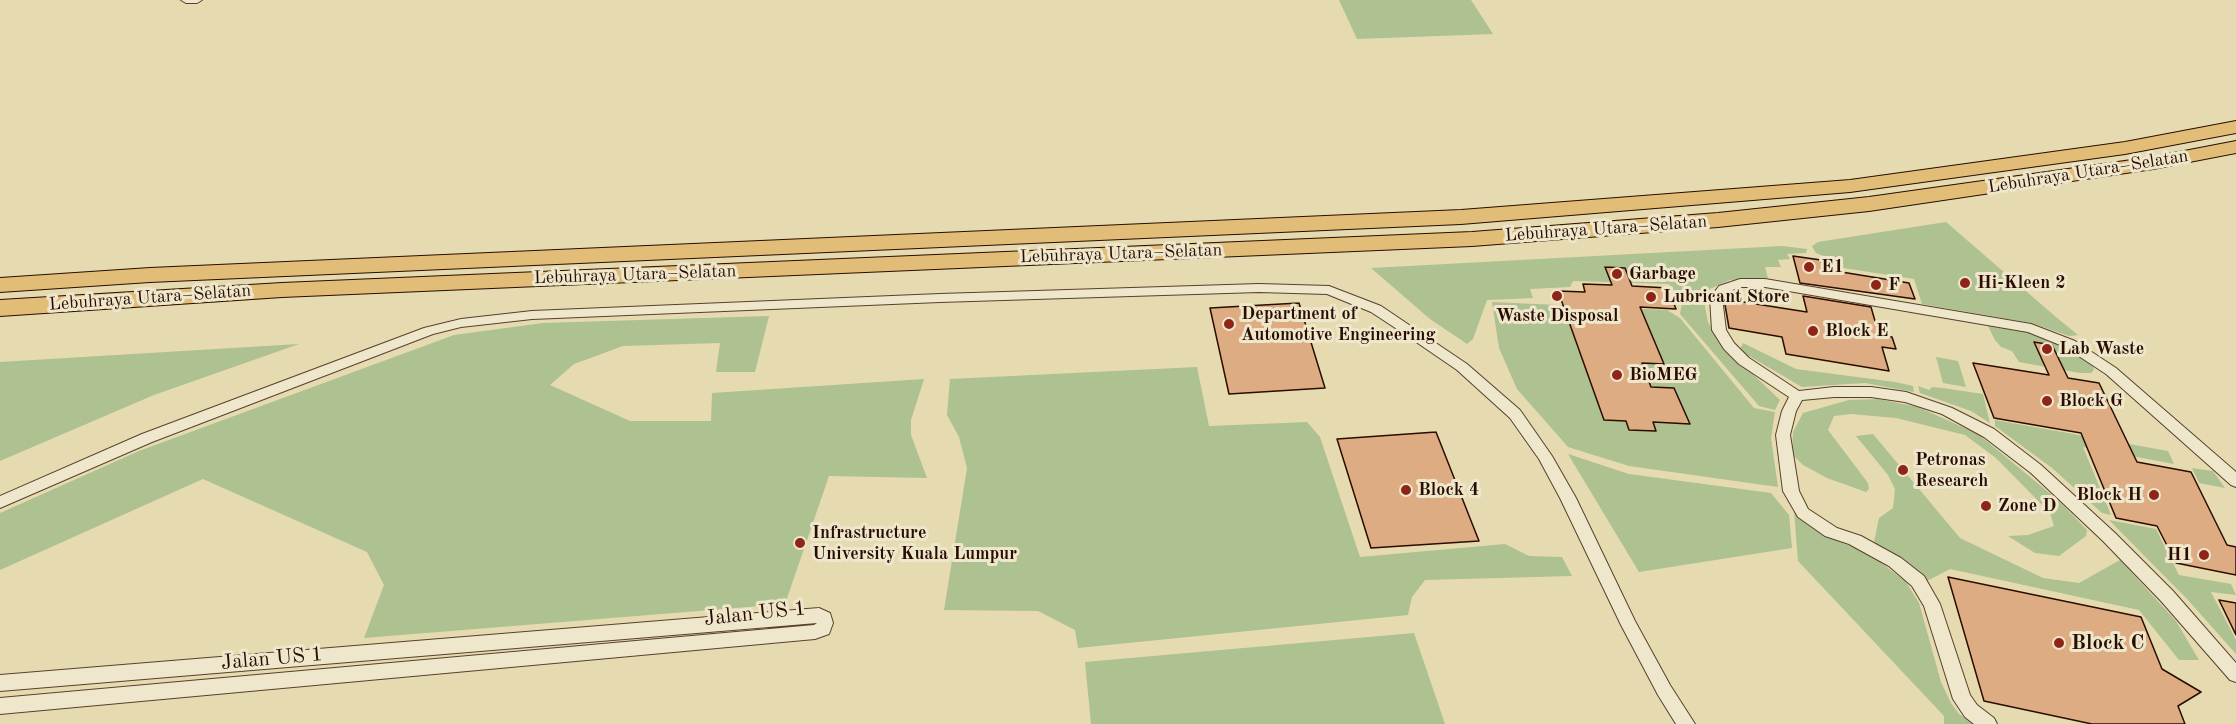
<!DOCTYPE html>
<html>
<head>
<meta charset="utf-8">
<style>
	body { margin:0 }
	canvas { display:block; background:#e5dab0 }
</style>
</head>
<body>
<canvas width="2236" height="724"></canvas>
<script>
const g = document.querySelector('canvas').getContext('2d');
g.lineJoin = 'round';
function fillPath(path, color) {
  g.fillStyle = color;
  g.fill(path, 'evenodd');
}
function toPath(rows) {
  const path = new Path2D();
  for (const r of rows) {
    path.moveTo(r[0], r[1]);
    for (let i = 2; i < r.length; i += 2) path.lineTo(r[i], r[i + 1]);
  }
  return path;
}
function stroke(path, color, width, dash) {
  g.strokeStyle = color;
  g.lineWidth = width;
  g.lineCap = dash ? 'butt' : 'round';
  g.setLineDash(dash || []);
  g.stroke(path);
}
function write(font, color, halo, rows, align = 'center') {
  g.font = font + ' "Old Standard TT",serif';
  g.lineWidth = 6;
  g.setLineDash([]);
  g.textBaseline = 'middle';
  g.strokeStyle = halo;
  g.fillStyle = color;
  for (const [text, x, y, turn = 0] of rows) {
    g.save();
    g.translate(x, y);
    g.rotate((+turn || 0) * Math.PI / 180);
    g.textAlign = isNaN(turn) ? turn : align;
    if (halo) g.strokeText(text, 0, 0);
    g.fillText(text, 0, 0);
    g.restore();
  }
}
fillPath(toPath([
	[1339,0,1471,0,1493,34,1357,39],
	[1946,222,2056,317,2078,335,2069,336,2031,323,1922,304,1914,279,1837,267,1831,259,1816,253,1812,246,1818,242],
	[1782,246,1807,249,1806,253,1787,254,1790,259,1778,260,1781,267,1765,267,1768,278,1730,280,1710,289,1705,307,1708,322,1718,341,1780,400,1775,410,1759,406,1680,314,1682,303,1669,284,1573,281,1570,287,1530,289,1533,298,1487,300,1473,339,1467,344,1430,319,1371,268],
	[1492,302,1667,310,1680,318,1754,408,1775,412,1771,438,1778,487,1629,466,1568,447,1517,389,1499,348],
	[769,316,755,372,716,372,720,343,623,346,574,364,550,385,630,421,711,421,712,393,924,379,911,420,911,435,927,478,829,476,785,604,364,638,384,585,367,552,203,479,0,570,0,513,139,451,454,335,543,323],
	[1988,326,2036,334,2065,344,2093,366,2094,370,2091,373,2080,373,2019,362,2012,351,2001,347,1995,340],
	[1743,343,1796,369,1895,382,1913,386,1914,392,1865,383,1802,387,1744,353,1740,349],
	[299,344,154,395,0,461,0,362],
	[1936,357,1958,361,1966,387,1943,383],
	[1197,367,1209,426,1307,422,1320,437,1360,557,1505,544,1529,556,1562,557,1572,576,1425,580,1412,597,1408,615,1078,648,1075,630,1038,611,944,610,967,468,959,437,947,415,950,379],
	[1918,386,1929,390,1932,387,1943,388,1983,394,1990,423,1971,411,1920,393],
	[1878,399,1918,407,1978,434,2058,500,2087,530,2086,536,2059,556,2035,553,2008,536,2028,535,2054,526,2050,513,1996,458,1965,435,1896,418,1851,414,1834,416,1828,430,1868,483,1869,489,1866,492,1827,478,1803,465,1792,454,1793,432,1803,413,1849,400],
	[1995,420,2168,451,2174,464,2083,447,2111,515,2102,513,2052,468,1995,426],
	[1873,434,1960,538,2043,578,2079,583,2120,560,2176,621,2199,660,2179,660,2139,610,1950,569,1927,581,1874,542,1879,518,1893,508,1895,489,1888,475,1856,436],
	[1568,454,1629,474,1771,493,1789,515,1792,548,1639,572],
	[2192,468,2213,471,2225,488,2199,483],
	[1794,511,1833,539,1870,554,1906,582,1919,603,1941,682,1951,703,1959,714,1976,724,1944,724,1944,716,1798,561],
	[2109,520,2156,529,2179,575,2231,584,2236,595,2211,592,2236,640,2236,654,2188,600],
	[1414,633,1445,724,1091,724,1085,662]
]), '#aec191');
const building = toPath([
	[1793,256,1821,260,1823,269,1909,283,1915,299,1800,283,1793,256],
	[1605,267,1625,268,1632,286,1668,288,1676,309,1640,307,1664,364,1642,363,1651,387,1674,388,1690,424,1653,422,1656,431,1629,430,1626,421,1604,420,1558,291,1585,292,1583,284,1612,285,1605,267],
	[1803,296,1871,307,1879,335,1892,337,1896,349,1882,347,1889,371,1786,354,1782,337,1729,328,1724,299,1807,312,1803,296],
	[1299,303,1325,388,1229,394,1210,308,1299,303],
	[2034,342,2052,345,2068,378,2099,383,2137,462,2191,472,2227,545,2236,547,2236,575,2176,563,2157,526,2116,518,2081,433,1994,418,1973,363,2049,375,2034,342],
	[1436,432,1479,541,1371,548,1337,439,1436,432],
	[1948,577,2141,617,2162,669,2201,692,2178,706,2185,724,2092,724,1984,701,1948,577],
	[2219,600,2236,603,2236,635,2219,600]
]);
fillPath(building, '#ddac83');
stroke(building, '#2a0d00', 1.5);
const street = toPath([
	[181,0,202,0,197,3,186,3,181,0],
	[1740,279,1765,279,2031,324,2075,341,2116,368,2236,472,2236,487,2231,485,2106,374,2065,347,2028,332,1765,287,1741,287,1727,292,1722,298,1726,330,1734,343,1749,358,1799,391,1834,387,1871,387,1906,392,1952,408,1994,429,2041,465,2115,533,2173,591,2236,663,2236,682,2230,680,2161,601,2103,541,2031,473,1984,437,1942,414,1905,402,1871,397,1834,397,1802,400,1796,411,1790,435,1799,491,1808,509,1837,528,1861,536,1901,558,1924,576,1940,604,1970,695,1977,705,1994,718,1997,724,1974,724,1965,717,1953,699,1924,606,1912,586,1889,566,1849,544,1825,536,1798,517,1783,491,1776,435,1782,411,1789,397,1739,364,1724,349,1712,330,1710,298,1719,286,1740,279],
	[1259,284,1329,286,1381,306,1467,364,1520,410,1552,456,1576,498,1635,621,1670,685,1695,724,1676,724,1658,695,1621,625,1560,498,1539,459,1510,418,1457,370,1406,335,1371,312,1327,294,1259,292,940,302,532,319,461,327,433,334,152,442,0,508,0,496,142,434,424,328,461,319,532,311,940,294,1259,284],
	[819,608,830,613,833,623,829,634,815,639,0,714,0,698,814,625,817,623,0,691,0,675,819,608]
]);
const highway = toPath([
	[2236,121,2236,133,2125,154,1850,192,1461,224,150,282,0,292,0,278,150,268,1461,210,1850,180,2125,142,2236,121],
	[2236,141,2236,153,2153,169,1869,211,1718,227,1472,246,282,297,0,316,0,300,282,283,1472,232,1718,213,1869,197,2153,157,2236,141]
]);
stroke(street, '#59402c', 2);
stroke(highway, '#2a0d00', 2);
fillPath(street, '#eee7cc');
fillPath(highway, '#e2bd78');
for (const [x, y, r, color] of [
	[1809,267,6,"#8f2418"],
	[1617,274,6,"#8f2418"],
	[1965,283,6,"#8f2418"],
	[1876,285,6,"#8f2418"],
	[1557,296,6,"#8f2418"],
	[1651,297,6,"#8f2418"],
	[1229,324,6,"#8f2418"],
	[1813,331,6,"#8f2418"],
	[2047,349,6,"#8f2418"],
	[1617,375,6,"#8f2418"],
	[2047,401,6,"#8f2418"],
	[1903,470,6,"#8f2418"],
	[1406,490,6,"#8f2418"],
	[2154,495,6,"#8f2418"],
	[1986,506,6,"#8f2418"],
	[800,543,6,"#8f2418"],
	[2204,555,6,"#8f2418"],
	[2059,643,6,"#8f2418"]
]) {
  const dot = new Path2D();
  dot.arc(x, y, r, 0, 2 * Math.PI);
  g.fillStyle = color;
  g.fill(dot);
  stroke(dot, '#eee7cc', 2);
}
write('18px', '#2a0d00', '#eee7cc', [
	["Lebuhraya Utara–Selatan",2088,172,-9],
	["Lebuhraya Utara–Selatan",1606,229,-4],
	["Lebuhraya Utara–Selatan",1121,254,-2],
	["Lebuhraya Utara–Selatan",635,275,-2],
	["Lebuhraya Utara–Selatan",150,298,-4]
]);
write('bold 18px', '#2a0d00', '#eee7cc', [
	["E1",1821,267],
	["Garbage",1629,274],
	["Hi-Kleen 2",1977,283],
	["F",1888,285],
	["Lubricant Store",1663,297],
	["Department of",1241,314],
	["Automotive Engineering",1241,335],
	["Waste Disposal",1557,316,"center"],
	["Block E",1825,331],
	["Lab Waste",2059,349],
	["BioMEG",1629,375],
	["Block G",2059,401],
	["Petronas",1915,460],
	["Research",1915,481],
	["Block 4",1418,490],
	["Block H",2142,495,"right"],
	["Zone D",1998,506],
	["Infrastructure",812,533],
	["University Kuala Lumpur",812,554],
	["H1",2192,555,"right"]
], 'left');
write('21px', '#2a0d00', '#eee7cc', [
	["Jalan US 1",755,614,-6],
	["Jalan US 1",272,659,-5]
]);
write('bold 21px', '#2a0d00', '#eee7cc', [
	["Block C",2071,643]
], 'left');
</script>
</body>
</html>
